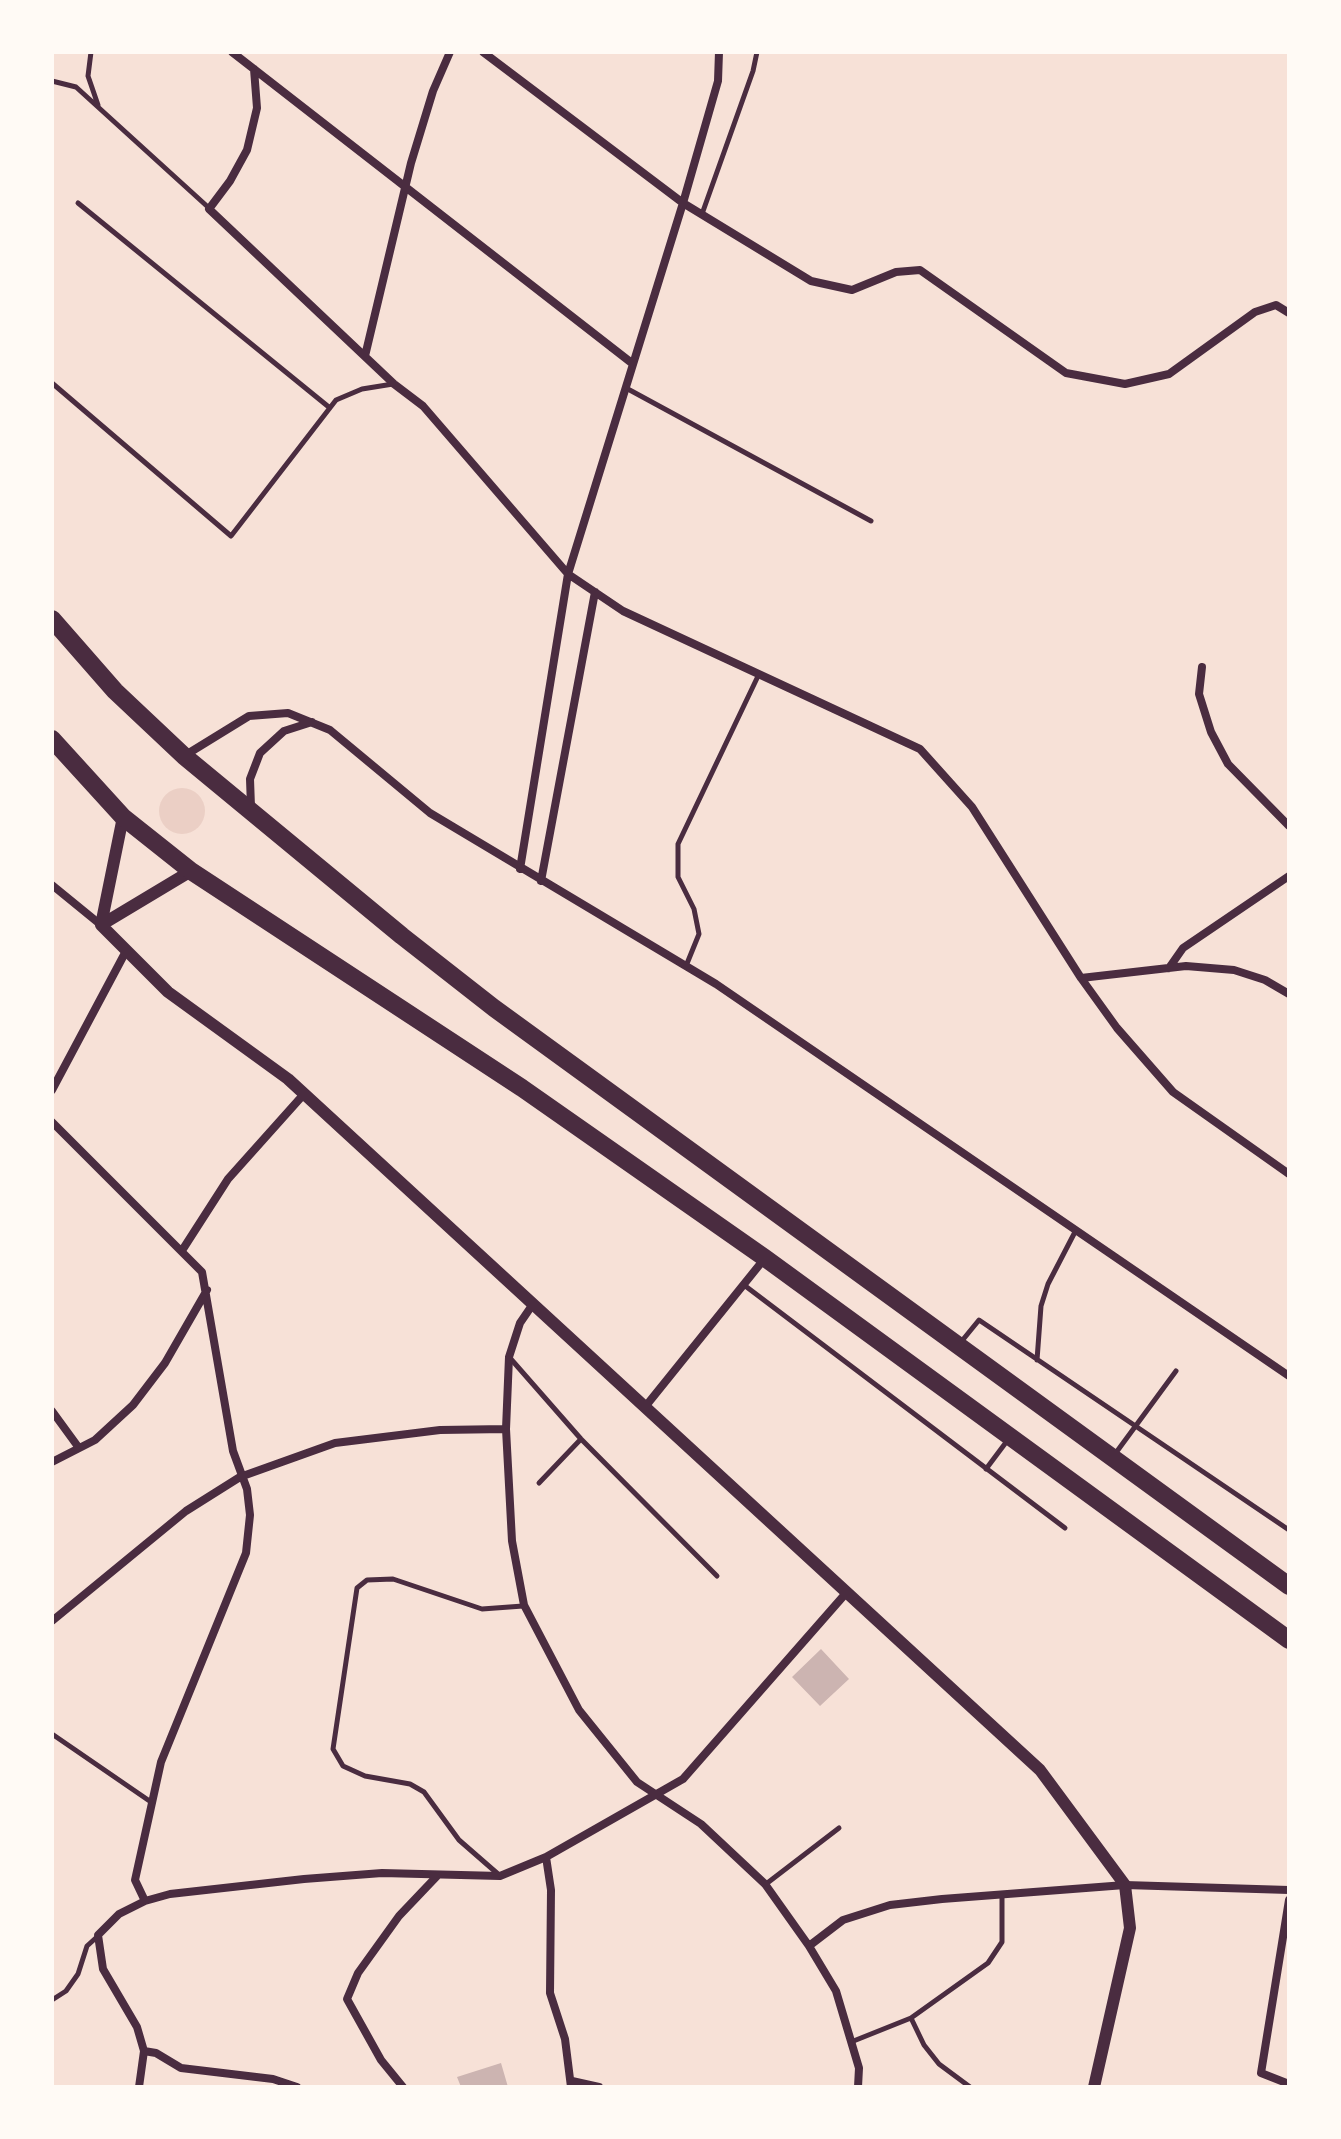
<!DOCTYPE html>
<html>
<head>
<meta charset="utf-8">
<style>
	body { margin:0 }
	#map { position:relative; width:1341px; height:2139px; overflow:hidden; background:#f7e1d7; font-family:Barlow,sans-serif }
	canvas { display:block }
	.frame { position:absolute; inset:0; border:54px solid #fffaf5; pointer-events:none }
</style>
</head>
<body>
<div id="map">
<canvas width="1341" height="2139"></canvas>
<div class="frame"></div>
</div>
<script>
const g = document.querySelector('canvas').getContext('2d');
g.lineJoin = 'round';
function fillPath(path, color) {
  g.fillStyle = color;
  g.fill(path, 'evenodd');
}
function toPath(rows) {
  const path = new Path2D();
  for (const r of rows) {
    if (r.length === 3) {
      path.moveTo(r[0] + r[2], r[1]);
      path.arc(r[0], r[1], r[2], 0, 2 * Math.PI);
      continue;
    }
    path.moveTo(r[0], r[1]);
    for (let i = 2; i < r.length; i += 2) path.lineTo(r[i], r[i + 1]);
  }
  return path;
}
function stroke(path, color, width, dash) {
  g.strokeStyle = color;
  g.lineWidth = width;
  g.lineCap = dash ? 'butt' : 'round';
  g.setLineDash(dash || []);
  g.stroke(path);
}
fillPath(toPath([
	[182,811,23]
]), '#ebcfc5');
fillPath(toPath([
	[821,1649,849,1679,820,1706,792,1677],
	[501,2063,508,2087,461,2087,457,2077]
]), '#ccb4b1');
stroke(toPath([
	[91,52,88,76,98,105],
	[52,81,76,87,209,208],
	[78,203,330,408],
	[702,214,753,71,757,52],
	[52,383,231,536,336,400,362,389,393,384],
	[626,388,871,521],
	[686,966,699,934,694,909,678,877,678,844,759,674],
	[744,1285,1065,1528],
	[961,1342,979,1320,1289,1530],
	[510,1358,581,1439,717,1576],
	[1037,1360,1041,1306,1048,1284,1076,1230],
	[1115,1454,1176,1371],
	[986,1469,1007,1441],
	[539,1483,581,1439],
	[52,1734,151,1802],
	[498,1874,459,1840,424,1792,410,1784,365,1776,343,1766,333,1749,357,1588,367,1580,393,1579,482,1609,523,1606],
	[766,1884,839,1828],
	[52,2000,66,1991,78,1974,87,1946,98,1936],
	[911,2018,924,2045,939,2064,970,2087],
	[851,2042,911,2018,988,1963,1002,1942,1002,1895]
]), '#4a2c40', 5);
stroke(toPath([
	[232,52,633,364],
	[483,52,683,203,811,281,852,290,896,272,920,270,1066,373,1125,384,1169,374,1255,312,1276,305,1289,313],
	[254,69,257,108,247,150,230,181,209,209,394,384,423,406,568,574,623,611,920,749,972,807,1081,978,1186,966,1234,970,1265,980,1289,994],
	[365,356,411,163,433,91,450,52],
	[1202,667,1199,694,1211,732,1228,764,1289,826],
	[184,756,249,716,288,713,330,730,430,813,716,984,1289,1376],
	[251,807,250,779,260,753,284,731,312,722],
	[520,869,568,574,683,203,718,81,719,52],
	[541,881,595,592],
	[52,885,101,925],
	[1169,968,1183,948,1289,876],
	[1081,978,1117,1028,1173,1092,1289,1174],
	[52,1090,125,953],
	[52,1122,202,1272,233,1451,247,1489,250,1515,246,1553,161,1762,135,1880,145,1901],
	[183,1249,228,1179,304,1094],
	[533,1304,520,1323,509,1357,506,1429,512,1541,524,1605,579,1710,637,1782,701,1824,765,1884,809,1946,836,1991,859,2068,858,2087],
	[645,1407,765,1258],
	[52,1411,79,1448],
	[52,1462,95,1440,133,1405,165,1363,207,1290],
	[52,1621,186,1511,240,1477,335,1443,440,1430,506,1429],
	[546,1857,551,1890,550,1993,565,2039,571,2087],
	[1289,1900,1261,2073,1289,2084],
	[809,1946,843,1920,890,1905,942,1899,1125,1885,1289,1890],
	[144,2051,156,2053,181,2068,273,2079,297,2087],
	[572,2081,599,2087],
	[139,2087,144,2051,137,2027,103,1969,98,1935,119,1914,145,1901,170,1894,304,1879,382,1873,500,1876,546,1857,683,1779,847,1592],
	[403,2087,381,2060,347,1999,358,1973,399,1916,438,1875]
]), '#4a2c40', 8);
stroke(toPath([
	[101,925,168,992,288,1079,1040,1770,1125,1885,1130,1928,1094,2087],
	[101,925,123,817],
	[101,925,191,871]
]), '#4a2c40', 12);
stroke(toPath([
	[52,619,115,691,184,756,402,936,494,1008,1289,1586],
	[52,739,123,817,191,871,522,1088,765,1258,1289,1640]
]), '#4a2c40', 18);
</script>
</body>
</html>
